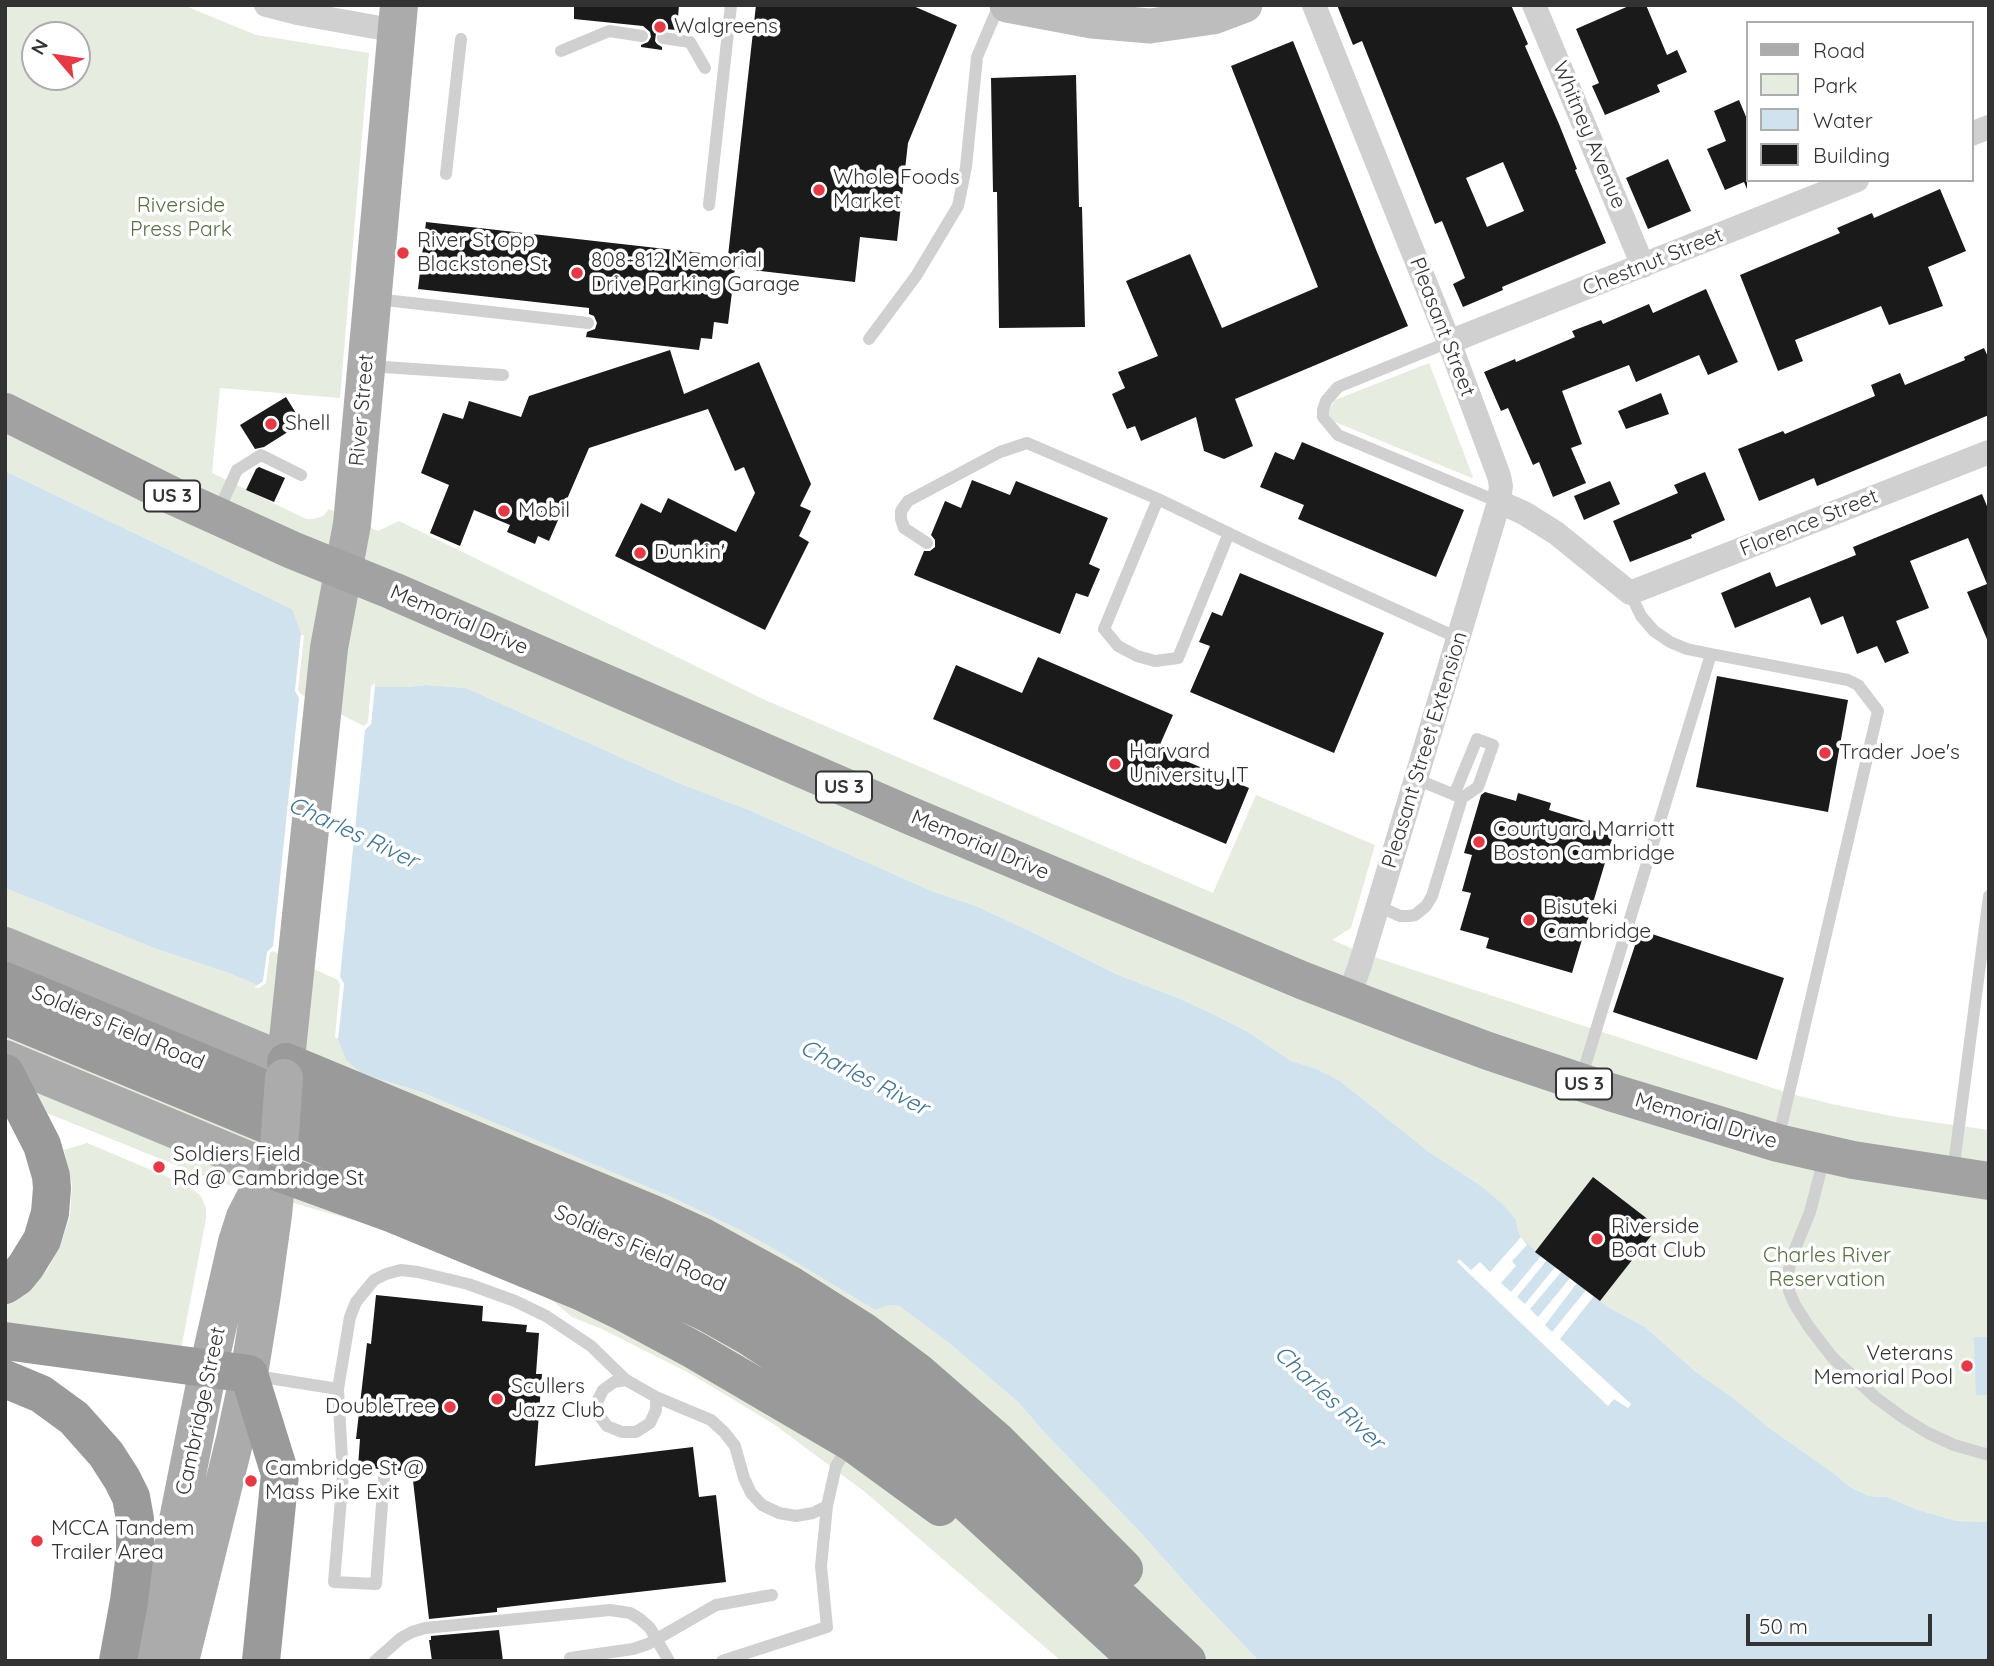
<!DOCTYPE html>
<html>
<head>
<meta charset="utf-8">
<style>
	body { margin:0 }
	#map { position:relative; width:1994px; height:1666px; overflow:hidden; background:#fff; font-family:Quicksand,sans-serif }
	canvas { display:block }
	.frame { position:absolute; inset:0; border:7px solid #333; pointer-events:none }
	.legend { position:absolute; left:1746px; top:21px; width:228px; height:161px; box-sizing:border-box; background:#fff; border:2px solid #adadad; margin:0; padding:9px 12px; list-style:none; font-size:21px; color:#333 }
	.legend li { display:flex; align-items:center; gap:14px; height:35px }
	.legend b { width:35px; border:2px solid #adadad }
	.north { position:absolute; left:21px; top:21px; width:70px; height:70px; box-sizing:border-box; background:#fff; border:2px solid #adadad; border-radius:50%; rotate:299deg; font-size:19px; font-weight:700; line-height:28px; text-align:center; color:#333 }
	.north::after { content:''; display:block; margin:auto; width:24px; height:32px; background:#e63946; clip-path:polygon(50% 0,100% 100%,50% 72%,0 100%) }
	.scale { position:absolute; left:1746px; top:1614px; width:186px; height:32px; box-sizing:border-box; border:4px solid #333; border-top:0; padding-left:9px; font-size:21px; line-height:24px; white-space:nowrap; color:#333; -webkit-text-stroke:5px #fff; paint-order:stroke }
</style>
</head>
<body>
<div id="map">
<canvas width="1994" height="1666"></canvas>
<div class="frame"></div>
<ul class="legend">
<li><b style="height:9px;background:#ababab"></b>Road</li>
<li><b style="height:19px;background:#e6ecdf"></b>Park</li>
<li><b style="height:19px;background:#cfe2ee"></b>Water</li>
<li><b style="height:19px;background:#1a1a1a"></b>Building</li>
</ul>
<div class="north">N</div>
<div class="scale">50 m</div>
</div>
<script>
const g = document.querySelector('canvas').getContext('2d');
g.lineJoin = 'round';
function fillPath(path, color) {
  g.fillStyle = color;
  g.fill(path, 'evenodd');
}
function toPath(rows) {
  const path = new Path2D();
  for (const r of rows) {
    path.moveTo(r[0], r[1]);
    for (let i = 2; i < r.length; i += 2) path.lineTo(r[i], r[i + 1]);
  }
  return path;
}
function stroke(path, color, width, dash) {
  g.strokeStyle = color;
  g.lineWidth = width;
  g.lineCap = dash ? 'butt' : 'round';
  g.setLineDash(dash || []);
  g.stroke(path);
}
function write(font, color, halo, rows, align = 'center') {
  g.font = font + ' Quicksand,sans-serif';
  g.lineWidth = 7;
  g.setLineDash([]);
  g.textBaseline = 'middle';
  g.strokeStyle = halo;
  g.fillStyle = color;
  for (const [text, x, y, turn = 0] of rows) {
    g.save();
    g.translate(x, y);
    g.rotate((+turn || 0) * Math.PI / 180);
    g.textAlign = isNaN(turn) ? turn : align;
    if (halo) g.strokeText(text, 0, 0);
    g.fillText(text, 0, 0);
    g.restore();
  }
}
fillPath(toPath([
	[5,5,183,5,256,35,369,53,340,398,220,388,212,473,306,519,313,519,323,516,329,509,378,531,399,521,765,700,1213,893,1256,795,1375,845,1351,928,1332,940,1368,955,1791,1094,1836,1105,1897,1117,1989,1130,1989,1522,1957,1521,1918,1510,1887,1497,1869,1496,1850,1487,1836,1475,1768,1427,1736,1400,1696,1372,1645,1327,1608,1307,1541,1256,1521,1237,1518,1231,1516,1219,1480,1185,1429,1152,1340,1081,1317,1069,1291,1061,1248,1032,1213,1014,1178,998,1116,974,1036,934,976,906,934,892,749,810,676,782,466,688,426,685,407,687,375,687,371,724,365,730,299,698,295,691,292,609,5,471],
	[35,35,77,35,77,77,35,77],
	[1429,363,1473,477,1472,478,1335,422,1329,414,1329,410,1335,400],
	[5,888,159,950,229,973,257,985,267,952,273,947,340,977,363,1074,421,1092,669,1196,740,1230,774,1249,875,1310,889,1305,899,1306,949,1343,1019,1403,1044,1432,1142,1534,1196,1595,1259,1661,1061,1661,865,1492,775,1425,691,1374,602,1329,572,1317,554,1302,540,1294,375,1226,215,1181,5,1096],
	[87,1143,187,1185,201,1196,206,1208,206,1219,181,1349,5,1325,5,1305,29,1291,47,1270,60,1246,70,1216,72,1184,64,1150]
]), '#e6ecdf');
fillPath(toPath([
	[5,471,292,609,301,634,295,690,299,698,365,730,371,723,375,687,407,687,426,685,466,688,676,782,749,810,934,892,976,906,1036,934,1116,974,1178,998,1213,1014,1248,1032,1291,1061,1317,1069,1340,1081,1429,1152,1480,1185,1501,1203,1516,1219,1518,1231,1521,1237,1541,1256,1608,1307,1645,1327,1696,1372,1736,1400,1768,1427,1836,1475,1850,1487,1869,1496,1887,1497,1918,1510,1957,1521,1989,1522,1989,1661,1259,1661,1196,1595,1142,1534,1044,1432,1019,1403,949,1343,899,1306,889,1305,875,1310,774,1249,740,1230,669,1196,421,1092,363,1074,346,1060,338,1039,344,984,340,977,273,947,267,952,263,981,257,985,229,973,159,950,5,888],
	[1974,1337,1989,1337,1989,1395,1976,1395]
]), '#cfe2ee');
fillPath(toPath([
	[301,634,304,636,298,690,302,695,364,726,368,722,371,686,375,683,371,724,365,730,340,977,344,984,338,1039,335,1037,340,984,338,980,273,951,270,953,266,983,259,988,254,988,263,981,267,952,273,946,299,698,295,691],
	[1521,1237,1527,1245,1512,1261,1516,1266,1501,1283,1511,1292,1541,1256,1547,1260,1517,1297,1525,1304,1555,1267,1562,1271,1530,1309,1538,1317,1570,1278,1577,1283,1545,1325,1552,1332,1586,1290,1594,1296,1560,1339,1631,1404,1628,1408,1614,1399,1608,1406,1457,1262,1459,1259,1471,1270,1480,1262,1490,1272]
]), '#fff');
fillPath(toPath([
	[574,5,679,5,677,30,664,29,656,33,655,41,657,44,662,47,662,50,641,47,641,45,648,42,651,37,650,32,643,26,574,19],
	[756,5,911,5,957,25,908,143,897,241,860,237,855,282,735,268,728,324,714,322,712,339,701,338,699,350,586,337,587,332,595,329,597,323,594,316,589,314,589,308,418,289,426,222,728,256],
	[1337,5,1511,5,1528,44,1525,46,1559,124,1577,169,1575,170,1606,243,1502,287,1503,290,1463,307,1453,284,1465,278,1442,221,1435,224,1362,41,1353,45],
	[1503,162,1524,211,1487,227,1466,178],
	[1631,5,1646,5,1667,55,1677,50,1687,72,1657,85,1660,92,1605,115,1592,86,1599,83,1576,29],
	[1293,41,1377,252,1408,326,1235,399,1253,446,1224,459,1204,451,1196,417,1141,441,1135,426,1127,429,1112,394,1125,388,1118,372,1158,356,1126,281,1190,254,1222,328,1318,287,1231,66],
	[1076,75,1079,207,1082,207,1085,327,999,328,997,192,993,192,991,78],
	[1739,100,1747,119,1747,189,1744,182,1725,190,1707,149,1726,141,1714,111],
	[1668,159,1691,211,1648,229,1626,178],
	[1940,189,1966,251,1928,267,1943,306,1889,325,1881,306,1795,340,1803,361,1778,371,1740,275,1840,233,1837,228,1872,213,1874,218],
	[1706,289,1738,362,1708,375,1699,355,1636,382,1629,365,1562,391,1582,444,1571,448,1586,483,1553,497,1539,462,1533,465,1508,408,1501,411,1484,372,1515,359,1516,362,1575,337,1572,331,1601,320,1603,324,1649,304,1653,313],
	[1984,348,1989,359,1989,415,1817,486,1814,478,1759,501,1738,449,1783,431,1785,434,1875,396,1871,385,1900,373,1905,385,1965,360,1964,357],
	[670,350,684,394,759,362,811,484,800,506,811,511,799,536,809,542,765,630,615,556,641,503,661,513,668,498,736,532,755,493,744,467,735,471,708,409,589,448,549,541,538,536,535,544,507,532,510,525,474,510,460,546,430,533,449,485,421,473,443,413,463,419,469,401,521,417,529,396],
	[1661,393,1669,414,1626,429,1618,411],
	[286,397,302,423,264,447,255,449,240,425],
	[1302,442,1464,510,1436,577,1298,519,1304,505,1260,487,1275,452,1294,460],
	[259,467,285,478,274,502,246,490,256,469],
	[1705,472,1725,520,1691,535,1692,538,1630,562,1613,521,1678,493,1674,485],
	[972,480,1010,495,1016,481,1108,518,1089,564,1100,569,1088,597,1076,593,1060,634,914,575,924,551,930,551,935,547,935,540,931,535,945,501,961,508],
	[1610,481,1620,504,1584,520,1574,496],
	[1982,494,1989,511,1989,644,1967,592,1987,584,1968,538,1910,561,1929,608,1896,621,1909,653,1885,663,1877,646,1857,654,1843,616,1821,625,1810,597,1735,628,1721,593,1770,572,1776,587,1856,555,1853,547],
	[1240,573,1384,633,1334,753,1190,692,1210,646,1199,642,1212,612,1222,616],
	[1038,657,1173,715,1158,749,1249,788,1226,844,933,719,956,665,1022,693],
	[1717,676,1848,700,1828,812,1696,787],
	[1485,792,1516,801,1518,793,1551,803,1549,810,1591,823,1589,829,1613,836,1572,973,1486,948,1489,938,1460,930,1471,893,1462,891,1472,855,1464,853,1481,795],
	[1640,930,1784,978,1757,1060,1613,1012],
	[1593,1177,1658,1227,1600,1301,1535,1252],
	[376,1295,483,1306,482,1321,527,1325,526,1332,539,1333,536,1374,542,1374,535,1466,693,1447,699,1497,716,1495,726,1582,497,1608,497,1612,429,1619,412,1472,358,1467,360,1439,356,1439,367,1343,371,1344],
	[499,1630,503,1661,432,1661,429,1640,431,1640,431,1636]
]), '#1a1a1a');
stroke(toPath([
	[663,38,690,42,705,68],
	[561,51,609,31,642,36],
	[446,174,461,39],
	[709,205,731,5],
	[376,299,588,323],
	[869,339,916,276,958,206,966,167,977,57,999,5],
	[1449,342,1338,387,1326,401,1323,410,1323,417,1338,435,1499,502],
	[369,366,503,375],
	[1158,499,1104,629,1118,646,1137,656,1155,661,1178,658,1229,533],
	[218,512,237,470,261,455,301,475],
	[927,543,904,528,901,519,901,511,908,501,1000,452,1027,443,1158,499,1253,545,1458,638],
	[1630,593,1641,616,1654,631,1670,642,1687,649,1711,654,1848,680,1858,685,1878,711,1778,1140],
	[1416,779,1462,798],
	[1378,906,1400,916,1410,916,1415,915,1426,906,1432,896,1462,798,1478,787,1493,745,1477,739,1454,795],
	[1581,1079,1711,654],
	[1824,1158,1810,1212,1791,1259,1788,1275,1789,1291,1795,1305,1809,1327,1833,1358,1875,1397,1902,1417,1928,1433,1954,1445,1989,1455],
	[1953,1172,1989,896],
	[256,1376,338,1389],
	[626,1380,614,1382,603,1390,597,1402,599,1415,607,1426,622,1432,636,1432,650,1423,656,1410,656,1397],
	[384,1477,376,1584,334,1582,343,1475,338,1389,350,1317,356,1302,374,1280,386,1274,401,1270,418,1272,468,1284,515,1301,546,1316,591,1346,626,1380,656,1397,711,1420,724,1432,735,1446,744,1478,751,1493,762,1505,779,1513,796,1516,813,1513,827,1506],
	[570,1658,633,1649,648,1644,716,1605,772,1595],
	[375,1661,401,1638,412,1632,425,1628,610,1610,630,1613,640,1619,650,1628,669,1661],
	[722,1661,827,1627,821,1566,827,1506,836,1466,849,1445]
]), '#d0d0d0', 12);
stroke(toPath([
	[266,5,297,13,397,31],
	[1314,5,1449,342,1499,476,1501,486,1499,502,1360,965,1348,998],
	[1534,5,1643,266],
	[1971,134,1989,127],
	[1449,342,1857,180],
	[1499,502,1524,513,1556,533,1630,593,1989,452]
]), '#d0d0d0', 24);
stroke(toPath([
	[1007,5,1092,21,1150,26,1213,17,1245,5]
]), '#bdbdbd', 35);
stroke(toPath([
	[5,946,286,1062],
	[5,1059,277,1172],
	[284,1078,329,648,352,524,399,5],
	[150,1661,208,1369,237,1242,245,1217,256,1196,275,1173],
	[180,1661,235,1439,249,1374,262,1294,273,1215,279,1148]
]), '#ababab', 38);
stroke(toPath([
	[5,412,173,496,292,550,393,591,911,816,1304,981,1418,1025,1488,1051,1610,1092,1778,1143,1853,1160,1989,1181]
]), '#a2a2a2', 38);
stroke(toPath([
	[5,981,621,1237,703,1276,782,1319,857,1369,929,1425,997,1484,1187,1661],
	[5,1016,629,1275,709,1314,750,1337,845,1399,903,1444,1139,1661],
	[286,1062,653,1214,701,1236,792,1286,863,1331,919,1373,996,1440,1124,1569],
	[5,1073,42,1145,51,1176,52,1188,50,1213,42,1240,26,1266,17,1277,5,1285],
	[277,1172,393,1214,582,1292,625,1313,694,1350,851,1442,940,1507],
	[5,1341,249,1374,280,1474,261,1661],
	[5,1379,41,1394,74,1418,106,1454,122,1479,131,1497,135,1519,135,1553,129,1601,118,1661]
]), '#9a9a9a', 38);
stroke(toPath([
	[279,1148,284,1078]
]), '#ababab', 38);
for (const [x, y, r, color] of [
	[660,27,7,"#e63946"],
	[819,190,7,"#e63946"],
	[403,253,7,"#e63946"],
	[577,273,7,"#e63946"],
	[271,424,7,"#e63946"],
	[504,511,7,"#e63946"],
	[640,553,7,"#e63946"],
	[1825,753,7,"#e63946"],
	[1115,764,7,"#e63946"],
	[1479,842,7,"#e63946"],
	[1529,920,7,"#e63946"],
	[159,1167,7,"#e63946"],
	[1597,1239,7,"#e63946"],
	[1967,1366,7,"#e63946"],
	[497,1399,7,"#e63946"],
	[450,1407,7,"#e63946"],
	[251,1481,7,"#e63946"],
	[37,1541,7,"#e63946"]
]) {
  const dot = new Path2D();
  dot.arc(x, y, r, 0, 2 * Math.PI);
  g.fillStyle = color;
  g.fill(dot);
  stroke(dot, '#fff', 2.5);
}
for (const [x, y, w] of [
	[172,496,56],
	[844,787,56],
	[1584,1084,56]
]) {
  const box = new Path2D();
  box.roundRect(x - w / 2, y - 15.5, w, 31, 5);
  g.fillStyle = '#fff';
  g.fill(box);
  stroke(box, '#333', 2);
}
write('bold 19px', '#333', null, [
	["US 3",172,496],
	["US 3",844,787],
	["US 3",1584,1084]
]);
write('21px', '#333', '#fff', [
	["Walgreens",674,27],
	["Whole Foods",833,178],
	["Market",833,202],
	["River St opp",417,241],
	["Blackstone St",417,265],
	["808-812 Memorial",591,261],
	["Drive Parking Garage",591,285],
	["Shell",285,424],
	["Mobil",518,511],
	["Dunkin'",654,553],
	["Harvard",1129,752],
	["University IT",1129,776],
	["Trader Joe's",1839,753],
	["Courtyard Marriott",1493,830],
	["Boston Cambridge",1493,854],
	["Bisuteki",1543,908],
	["Cambridge",1543,932],
	["Soldiers Field",173,1155],
	["Rd @ Cambridge St",173,1179],
	["Riverside",1611,1227],
	["Boat Club",1611,1251],
	["Veterans",1953,1354,"right"],
	["Memorial Pool",1953,1378,"right"],
	["Scullers",511,1387],
	["Jazz Club",511,1411],
	["DoubleTree",436,1407,"right"],
	["Cambridge St @",265,1469],
	["Mass Pike Exit",265,1493],
	["MCCA Tandem",51,1529],
	["Trailer Area",51,1553]
], 'left');
write('21px', '#333', '#fff', [
	["Whitney Avenue",1589,135,67],
	["Chestnut Street",1653,262,-22],
	["Pleasant Street",1442,327,69],
	["River Street",362,410,-85],
	["Florence Street",1809,523,-22],
	["Memorial Drive",459,620,23],
	["Pleasant Street Extension",1425,750,-73],
	["Memorial Drive",980,845,23],
	["Soldiers Field Road",118,1028,23],
	["Memorial Drive",1706,1121,17],
	["Soldiers Field Road",640,1249,24],
	["Cambridge Street",201,1411,-78]
]);
write('21px', '#56703f', '#fff', [
	["Riverside",181,206],
	["Press Park",181,230],
	["Charles River",1827,1256],
	["Reservation",1827,1280]
]);
write('italic 23px', '#3f7597', '#fff', [
	["Charles River",353,833,25],
	["Charles River",864,1078,27],
	["Charles River",1329,1398,43]
]);
</script>
</body>
</html>
